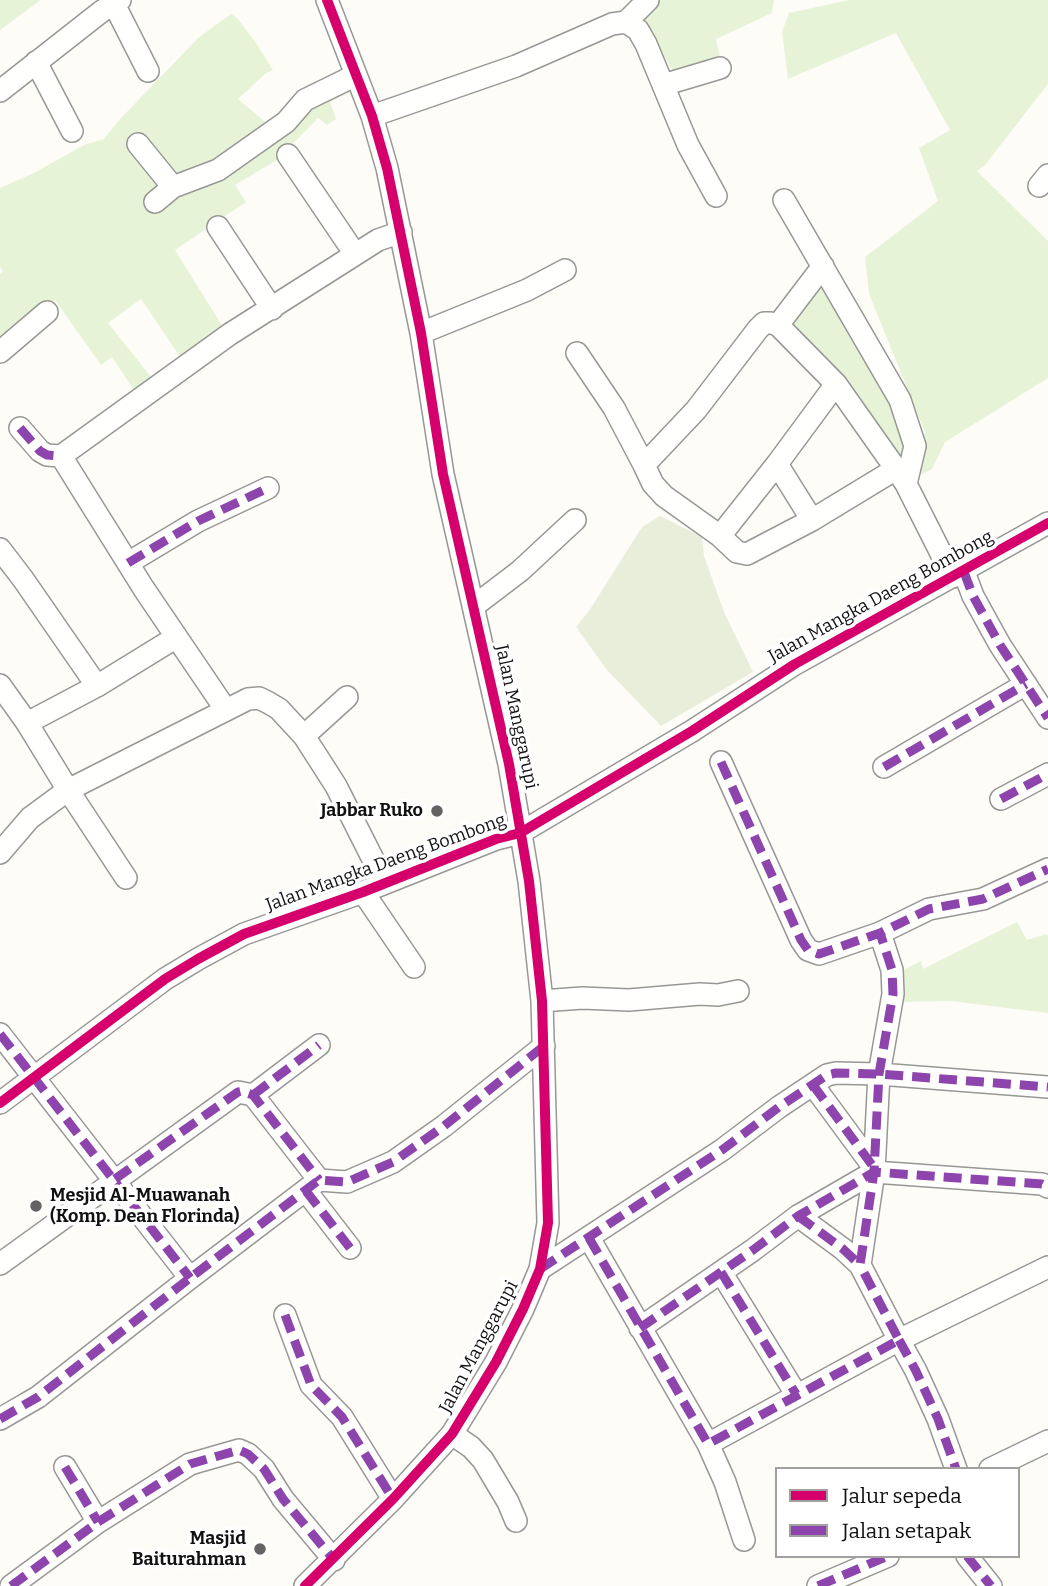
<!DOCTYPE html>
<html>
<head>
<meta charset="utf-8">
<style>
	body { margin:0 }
	#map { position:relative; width:1048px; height:1586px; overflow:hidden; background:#fdfcf7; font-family:Bitter,serif }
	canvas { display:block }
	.legend { position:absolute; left:775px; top:1467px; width:245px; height:91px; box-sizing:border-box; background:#fff; border:2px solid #a0a0a0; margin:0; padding:9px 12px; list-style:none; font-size:21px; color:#111 }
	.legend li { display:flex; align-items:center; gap:14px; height:35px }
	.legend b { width:35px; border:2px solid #a0a0a0 }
</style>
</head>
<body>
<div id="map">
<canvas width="1048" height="1586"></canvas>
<ul class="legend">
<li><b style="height:9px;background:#d6006c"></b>Jalur sepeda</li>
<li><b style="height:9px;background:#8e44ad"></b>Jalan setapak</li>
</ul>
</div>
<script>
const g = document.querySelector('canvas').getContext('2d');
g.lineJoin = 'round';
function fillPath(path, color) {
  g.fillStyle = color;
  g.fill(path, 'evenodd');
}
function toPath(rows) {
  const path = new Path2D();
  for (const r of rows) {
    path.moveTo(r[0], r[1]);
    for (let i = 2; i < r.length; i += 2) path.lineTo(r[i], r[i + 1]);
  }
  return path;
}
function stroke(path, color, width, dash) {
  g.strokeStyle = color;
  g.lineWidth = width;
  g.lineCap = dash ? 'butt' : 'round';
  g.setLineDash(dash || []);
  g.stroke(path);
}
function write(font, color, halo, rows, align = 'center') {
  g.font = font + ' Bitter,serif';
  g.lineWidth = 7;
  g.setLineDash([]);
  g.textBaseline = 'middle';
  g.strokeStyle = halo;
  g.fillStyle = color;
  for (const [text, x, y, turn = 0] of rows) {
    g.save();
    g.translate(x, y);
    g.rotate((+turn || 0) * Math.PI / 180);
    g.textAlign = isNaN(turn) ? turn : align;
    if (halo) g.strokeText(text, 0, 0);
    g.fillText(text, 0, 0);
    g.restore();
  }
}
fillPath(toPath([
	[0,0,41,0,0,30],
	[635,0,774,0,772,13,716,39,720,58,673,71,641,20],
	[849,0,1048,0,1048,84,985,165,977,171,1048,241,1048,378,945,442,932,469,916,477,925,432,869,294,865,257,938,201,919,148,950,130,896,33,788,79,782,32,789,13],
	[231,14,237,18,256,43,273,70,266,73,238,99,271,127,343,71,353,91,330,102,336,119,327,125,318,118,277,160,235,185,246,202,175,250,226,332,183,361,141,299,108,323,156,383,137,395,112,357,101,365,55,300,0,344,0,274,3,271,0,267,0,188,34,173,84,145,104,139,121,118,198,38],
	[826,271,855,318,908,443,905,470,784,322],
	[1017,922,1027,940,1047,934,1048,936,1048,1013,951,1001,899,1002,896,974,921,961,923,969]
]), '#e7f3d7');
fillPath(toPath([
	[660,516,702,537,704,556,724,612,753,672,661,726,607,670,576,627,589,611,642,527]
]), '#e9eedb');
const street = toPath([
	[114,4,148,71],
	[626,22,648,0],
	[36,62,72,131],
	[663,85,720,68],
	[0,91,102,11,120,0],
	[372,116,516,66,612,24,626,22,638,30,646,44,688,145,716,196],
	[138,144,173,187],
	[288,155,355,254],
	[1039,186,1048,175],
	[784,200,900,400,915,446,906,484],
	[155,202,173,187,218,170,286,122,305,100,356,75],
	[218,227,272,309],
	[778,325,823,266],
	[421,333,527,290,565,270],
	[0,352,47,312],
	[577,353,614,408,644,465,696,410,758,329,764,323,771,323,778,325,836,384,896,469],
	[836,384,777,464,720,536,737,552,747,554,812,520,896,469,906,484,953,577],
	[20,428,40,451,47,455,61,456],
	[777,464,812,520],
	[644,465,653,484,664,496,720,536],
	[0,549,23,579,97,686],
	[128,563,198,521,268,488],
	[964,572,973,596,1000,645,1048,718],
	[474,606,520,571,575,520],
	[0,685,27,723,68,790,248,699,259,698,269,703,279,709,304,736,336,786,385,883],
	[226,710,144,589,61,456,230,334,378,240,401,232],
	[27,723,97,686,175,638],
	[304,736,347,697],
	[721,762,801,940,808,950,819,954,880,933,929,909,983,899,1048,869],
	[884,767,1026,684],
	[1001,799,1048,774],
	[0,853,30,818,68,790,126,878],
	[363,892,414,967],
	[542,1001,582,998,629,1000,700,994,718,995,738,991],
	[0,1034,190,1278],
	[813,1085,872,1165],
	[253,1095,319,1045],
	[0,1103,165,979,198,959,244,934,363,892,496,839,520,833,692,731,795,664,1048,523],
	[306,1191,350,1248],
	[798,1216,843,1249,860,1265,874,1172,1042,1184,1048,1187],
	[589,1238,708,1444,899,1340,860,1265],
	[0,1264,238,1092,253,1095,319,1180],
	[540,1269,722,1150,779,1107,827,1075,836,1073,879,1074,1048,1087],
	[721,1272,796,1394],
	[285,1315,311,1385,342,1417,393,1499],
	[640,1328,753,1250,798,1216,874,1172,879,1074,893,994,892,970,880,933],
	[0,1419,38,1397,190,1278,319,1180,347,1182,393,1162,444,1126,544,1046],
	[452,1434,471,1447,483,1460,508,1502,516,1521],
	[708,1444,725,1482,744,1540],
	[65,1467,98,1522],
	[956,1469,938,1419,916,1371,899,1340,1048,1267],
	[990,1469,1048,1441],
	[967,1556,991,1586],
	[11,1586,98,1522,190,1464,239,1450,248,1454,264,1469,283,1499,334,1560],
	[305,1586,393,1499,452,1434,496,1362,523,1309,540,1269,548,1223,542,1001,529,881,509,764,443,474,421,333,387,168,372,116,327,0],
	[818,1586,888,1556]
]);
stroke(street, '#979795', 24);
stroke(street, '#fffffe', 21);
stroke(toPath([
	[20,428,40,451,47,455,61,456],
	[128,563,198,521,268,488],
	[964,572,973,596,1000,645,1048,718],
	[721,762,801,940,808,950,819,954,880,933,929,909,983,899,1048,869],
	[884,767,1026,684],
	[1001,799,1048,774],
	[0,1034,190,1278],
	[813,1085,872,1165],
	[253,1095,319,1045],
	[115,1179,238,1092,242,1091,253,1095,319,1180],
	[306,1191,350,1248],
	[798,1216,843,1249,860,1265,874,1172,1042,1184,1048,1187],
	[589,1238,708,1444,899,1340,860,1265],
	[540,1269,722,1150,779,1107,827,1075,836,1073,879,1074,1048,1087],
	[721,1272,796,1394],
	[285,1315,311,1385,342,1417,393,1499],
	[640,1328,753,1250,798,1216,874,1172,879,1074,893,994,892,970,880,933],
	[899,1340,916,1371,938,1419,956,1469],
	[0,1419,38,1397,190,1278,319,1180,347,1182,393,1162,444,1126,544,1046],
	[65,1467,98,1522],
	[967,1556,991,1586],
	[11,1586,98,1522,190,1464,239,1450,248,1454,264,1469,283,1499,334,1560],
	[818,1586,888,1556]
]), '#8e44ad', 9, [18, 9]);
stroke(toPath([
	[0,1103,165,979,198,959,244,934,363,892,496,839,520,833,692,731,795,664,1048,523],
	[305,1586,393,1499,452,1434,496,1362,523,1309,540,1269,548,1223,542,1001,529,881,509,764,443,474,421,333,387,168,372,116,327,0]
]), '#d6006c', 10);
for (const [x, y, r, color] of [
	[437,811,7,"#646362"],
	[36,1206,7,"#646362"],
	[260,1549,7,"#646362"]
]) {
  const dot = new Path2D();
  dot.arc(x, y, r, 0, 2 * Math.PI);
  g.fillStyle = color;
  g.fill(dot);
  stroke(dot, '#fff', 2.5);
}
write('18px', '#111', '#fff', [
	["Jalan Mangka Daeng Bombong",881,597,-29],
	["Jalan Manggarupi",516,717,78],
	["Jalan Mangka Daeng Bombong",386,863,-20],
	["Jalan Manggarupi",479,1347,-62]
]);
write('bold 18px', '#111', '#fff', [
	["Jabbar Ruko",423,811],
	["Mesjid Al-Muawanah",50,1196,"left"],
	["(Komp. Dean Florinda)",50,1217,"left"],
	["Masjid",246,1539],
	["Baiturahman",246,1560]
], 'right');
</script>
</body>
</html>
